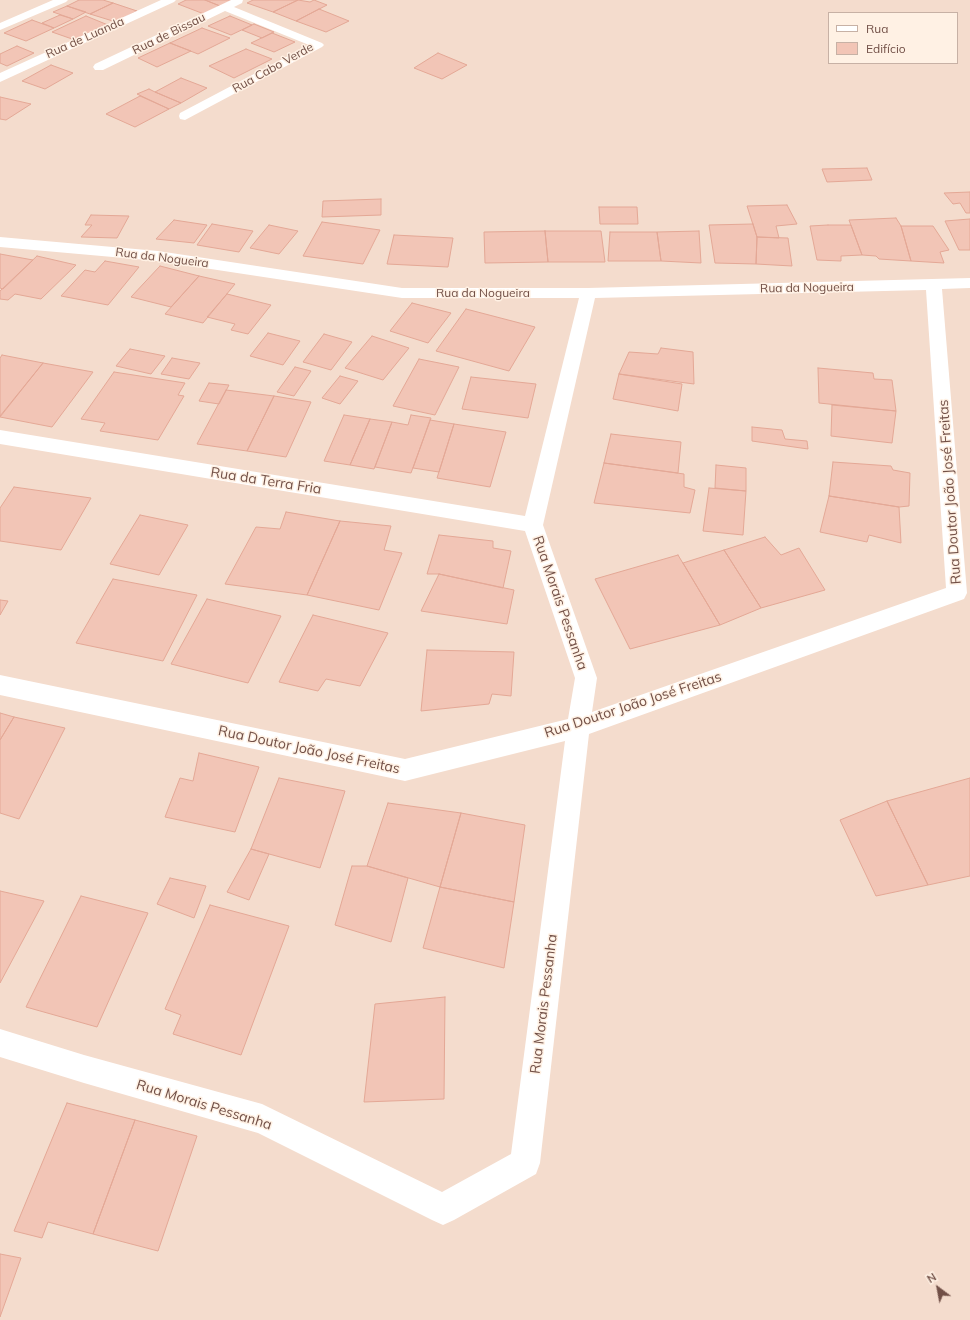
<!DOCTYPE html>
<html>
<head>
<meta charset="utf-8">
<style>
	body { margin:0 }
	#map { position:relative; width:970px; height:1320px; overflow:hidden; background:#fcecde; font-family:Mulish,sans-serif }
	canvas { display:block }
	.legend { position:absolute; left:828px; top:12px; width:130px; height:52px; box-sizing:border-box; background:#fff1e4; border:1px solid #c7b1a5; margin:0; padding:5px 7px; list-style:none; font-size:12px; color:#725047 }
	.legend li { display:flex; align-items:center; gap:8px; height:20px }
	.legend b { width:20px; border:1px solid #c7b1a5 }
	.north { position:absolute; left:918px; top:1268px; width:40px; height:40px; -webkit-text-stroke:3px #fff1e4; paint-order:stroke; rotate:328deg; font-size:11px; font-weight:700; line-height:16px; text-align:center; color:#725047 }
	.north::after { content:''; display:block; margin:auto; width:14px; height:18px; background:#725047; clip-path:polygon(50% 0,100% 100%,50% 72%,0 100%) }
</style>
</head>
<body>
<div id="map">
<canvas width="970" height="1320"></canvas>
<ul class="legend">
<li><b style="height:5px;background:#fff"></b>Rua</li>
<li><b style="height:11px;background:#f2c5b6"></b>Edifício</li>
</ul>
<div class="north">N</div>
</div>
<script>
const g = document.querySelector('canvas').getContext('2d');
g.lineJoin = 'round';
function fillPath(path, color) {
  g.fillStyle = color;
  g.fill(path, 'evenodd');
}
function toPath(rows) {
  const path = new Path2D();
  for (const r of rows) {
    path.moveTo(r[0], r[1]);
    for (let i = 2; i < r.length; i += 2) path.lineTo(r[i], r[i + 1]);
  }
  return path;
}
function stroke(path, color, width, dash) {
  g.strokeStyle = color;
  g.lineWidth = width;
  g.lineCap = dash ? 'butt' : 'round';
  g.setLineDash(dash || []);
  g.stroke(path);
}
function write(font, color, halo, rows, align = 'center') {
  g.font = font + ' Mulish,sans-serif';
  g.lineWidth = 3;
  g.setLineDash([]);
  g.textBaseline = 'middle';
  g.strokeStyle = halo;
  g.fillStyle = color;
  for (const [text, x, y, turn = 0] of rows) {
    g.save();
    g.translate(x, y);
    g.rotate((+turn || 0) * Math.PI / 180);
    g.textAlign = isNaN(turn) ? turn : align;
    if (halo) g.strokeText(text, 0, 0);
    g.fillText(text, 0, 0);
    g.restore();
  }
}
fillPath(toPath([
	[0,0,970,0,970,1320,0,1320],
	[829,13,957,13,957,63,829,63]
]), '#f4dccd');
const building = toPath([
	[79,0,103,0,113,3,90,14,67,6,79,0],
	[186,0,205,0,220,6,204,14,178,4,186,0],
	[205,0,233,0,220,6,205,0],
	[253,0,298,0,273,12,247,3,253,0],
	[298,0,310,2,314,0,327,5,296,21,273,12,298,0],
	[113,3,137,11,116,22,90,14,113,3],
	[67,6,86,12,73,19,53,12,67,6],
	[319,9,349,21,326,32,296,21,319,9],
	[60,15,73,19,54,28,42,23,60,15],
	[86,16,108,25,75,40,52,32,86,16],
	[230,16,252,25,231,35,208,26,230,16],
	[32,20,54,28,26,41,4,33,32,20],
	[254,24,274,32,262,38,242,30,254,24],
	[202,28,230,38,198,54,170,43,202,28],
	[272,33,295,42,274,52,251,43,272,33],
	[170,43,191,51,157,67,138,58,170,43],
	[17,46,34,53,7,66,0,63,0,54,17,46],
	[246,49,272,59,234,78,209,66,246,49],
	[438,53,467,65,442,79,414,68,438,53],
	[51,65,73,73,45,89,22,81,51,65],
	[181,78,207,88,181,103,155,92,181,78],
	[149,89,155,92,181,103,169,109,137,94,149,89],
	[140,96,169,109,135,127,106,114,140,96],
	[0,97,31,104,6,120,0,119,0,97],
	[867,168,872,180,827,182,822,169,867,168],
	[970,192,970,213,966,213,960,203,953,204,944,193,970,192],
	[381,199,381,215,322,217,323,201,381,199],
	[787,205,797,224,776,226,779,238,757,237,747,206,787,205],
	[599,207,637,207,638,224,600,224,599,207],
	[91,215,129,216,117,238,81,237,92,225,85,225,91,215],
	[896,218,901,226,911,261,879,259,876,256,862,255,849,220,896,218],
	[970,219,970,250,959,250,945,221,970,219],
	[174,220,207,225,194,243,156,239,174,220],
	[322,222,380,230,363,264,303,256,322,222],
	[212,224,253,231,239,252,197,245,212,224],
	[753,224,757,237,756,264,715,263,709,225,753,224],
	[269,225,298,231,279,254,250,248,269,225],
	[828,225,851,225,862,255,841,256,841,261,817,260,810,226,828,225],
	[901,226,933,226,949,250,940,252,944,263,911,261,901,226],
	[545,231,601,231,605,262,548,262,545,231],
	[545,231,548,262,485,263,484,232,545,231],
	[699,231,701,263,661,261,657,232,699,231],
	[610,232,657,232,661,261,608,261,610,232],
	[394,235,453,238,448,267,387,264,394,235],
	[757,237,788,238,792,266,756,264,757,237],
	[0,254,33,260,3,289,0,288,0,254],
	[37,256,76,265,41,299,15,294,8,300,0,299,0,291,37,256],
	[105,261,139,267,108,305,61,296,85,270,95,272,105,261],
	[160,266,199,276,171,307,131,297,160,266],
	[199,276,235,284,203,323,165,314,199,276],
	[227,294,271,305,248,334,231,330,235,324,207,317,227,294],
	[412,303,451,313,428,343,390,331,412,303],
	[466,309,535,327,509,371,436,351,466,309],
	[268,333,300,341,283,365,250,356,268,333],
	[324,334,352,342,331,370,303,362,324,334],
	[372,336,409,348,383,380,345,368,372,336],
	[661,348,693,352,694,384,619,374,629,352,658,354,661,348],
	[130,349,165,356,151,374,116,366,130,349],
	[2,355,43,363,0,416,0,358,2,355],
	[172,358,200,363,189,379,161,374,172,358],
	[419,359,459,367,435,415,393,406,419,359],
	[43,363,93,372,52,427,0,417,43,363],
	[295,367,311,371,294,396,277,392,295,367],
	[818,368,873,373,874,379,892,380,896,411,819,403,818,368],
	[114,372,185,383,178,395,184,396,158,440,100,431,105,423,81,419,114,372],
	[619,374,682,384,678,411,613,399,619,374],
	[340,376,358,381,340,404,322,398,340,376],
	[471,377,536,384,528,418,462,409,471,377],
	[209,383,229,385,219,404,199,401,209,383],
	[226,390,274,396,247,451,197,444,226,390],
	[274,396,311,402,286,457,247,451,274,396],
	[832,405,896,411,892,443,831,436,832,405],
	[344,415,370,419,350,465,324,461,344,415],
	[411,415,431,418,411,473,375,467,392,422,408,425,411,415],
	[370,419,392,422,374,469,350,465,370,419],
	[430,420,454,424,439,472,413,468,430,420],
	[454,424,506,432,490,487,437,478,454,424],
	[752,427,782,430,785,439,807,441,808,449,752,441,752,427],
	[611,434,681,442,678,473,604,463,611,434],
	[833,462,891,466,893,470,910,473,909,506,899,507,829,496,833,462],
	[604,463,684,474,684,487,695,490,690,513,594,503,604,463],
	[716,465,746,468,746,491,715,488,716,465],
	[14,487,91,498,61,550,0,541,0,508,14,487],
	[709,488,746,491,743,535,703,531,709,488],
	[829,496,899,507,901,543,869,535,867,542,820,532,829,496],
	[286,512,340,521,307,595,225,584,256,527,280,529,286,512],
	[140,515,188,525,159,575,110,564,140,515],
	[340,521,391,526,384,550,402,553,379,610,307,595,340,521],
	[439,535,493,541,493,548,511,551,503,588,439,574,427,574,439,535],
	[765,537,781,555,799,548,825,590,761,608,724,550,765,537],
	[724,550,761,608,720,625,683,563,724,550],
	[678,555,720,625,630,649,595,579,678,555],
	[439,574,514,590,507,624,421,611,439,574],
	[113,579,197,595,163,661,76,643,113,579],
	[207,599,281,616,248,683,171,664,207,599],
	[0,600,8,601,0,615,0,600],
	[313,615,388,633,360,686,326,679,318,691,279,682,313,615],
	[427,650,514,652,511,696,492,694,489,704,421,711,427,650],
	[0,713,14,717,0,740,0,713],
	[14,717,65,728,19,819,0,813,0,740,14,717],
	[199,753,259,767,235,832,165,817,180,778,193,781,199,753],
	[279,778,345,791,320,868,251,849,279,778],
	[970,778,970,876,928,885,887,801,970,778],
	[887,801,928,885,876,896,840,820,887,801],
	[388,803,461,813,440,887,367,866,388,803],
	[461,813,525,825,514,902,440,887,461,813],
	[251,849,269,854,249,900,227,892,251,849],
	[352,866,367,866,408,878,391,942,335,925,352,866],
	[170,878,206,886,194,918,157,904,170,878],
	[440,887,514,902,504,968,423,948,440,887],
	[0,891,44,901,0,983,0,891],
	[81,896,148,913,97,1027,26,1007,81,896],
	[210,905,289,926,241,1055,173,1034,181,1015,165,1009,210,905],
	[445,997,444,1099,364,1102,375,1004,445,997],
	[67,1103,135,1120,93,1234,48,1222,42,1238,14,1231,67,1103],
	[135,1120,197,1136,158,1251,93,1234,135,1120],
	[0,1254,21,1258,0,1317,0,1254]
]);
fillPath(building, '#f2c5b6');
stroke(building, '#e4a896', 1);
fillPath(toPath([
	[53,0,68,0,66,2,0,30,0,23,53,0],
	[161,0,176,0,174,2,0,82,0,73,161,0],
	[231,0,243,0,242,3,234,7,322,43,324,45,322,47,185,120,180,119,179,116,180,113,309,45,225,11,103,70,95,70,93,67,95,64,231,0],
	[0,237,158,251,402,288,588,288,970,278,970,288,942,289,967,593,964,599,589,734,540,1163,536,1174,454,1220,443,1225,432,1220,258,1133,84,1083,0,1057,0,1029,84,1055,262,1104,442,1192,511,1154,565,741,405,781,0,695,0,675,405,759,568,719,575,678,525,531,0,444,0,430,525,516,579,298,402,298,158,261,0,247,0,237],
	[926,290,946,588,592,712,597,678,543,525,595,298,926,290]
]), '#fff');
write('12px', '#725047', '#fff1e4', [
	["Rua de Bissau",169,34,-26],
	["Rua de Luanda",85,38,-24],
	["Rua Cabo Verde",273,68,-29],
	["Rua da Nogueira",162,258,7],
	["Rua da Nogueira",807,288,-1],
	["Rua da Nogueira",483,293]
]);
write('14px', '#725047', '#fff1e4', [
	["Rua da Terra Fria",266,481,9],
	["Rua Doutor João José Freitas",950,492,-94],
	["Rua Morais Pessanha",560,603,71],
	["Rua Doutor João José Freitas",633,705,-18],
	["Rua Doutor João José Freitas",309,750,12],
	["Rua Morais Pessanha",544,1004,-83],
	["Rua Morais Pessanha",204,1105,17]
]);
</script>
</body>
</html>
